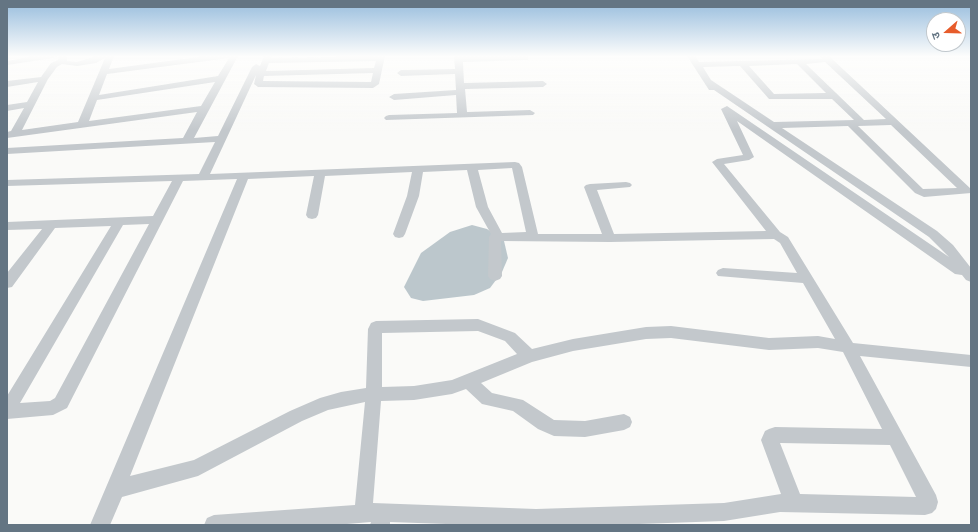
<!DOCTYPE html>
<html>
<head>
<meta charset="utf-8">
<style>
	body { margin:0 }
	#map { position:relative; width:978px; height:532px; overflow:hidden; background:#fafaf8; font-family:"IBM Plex Sans","Noto Sans Devanagari",sans-serif }
	canvas { display:block }
	.frame { position:absolute; inset:0; border:8px solid #647583; pointer-events:none }
	.north { position:absolute; left:926px; top:12px; width:40px; height:40px; box-sizing:border-box; background:#fff; border:1px solid #c1c8cd; border-radius:50%; rotate:250deg; font-size:11px; font-weight:700; line-height:16px; text-align:center; color:#647583 }
	.north::after { content:''; display:block; margin:auto; width:14px; height:18px; background:#e75c2b; clip-path:polygon(50% 0,100% 100%,50% 72%,0 100%) }
</style>
</head>
<body>
<div id="map">
<canvas width="978" height="532"></canvas>
<div class="frame"></div>
<div class="north">उ</div>
</div>
<script>
const g = document.querySelector('canvas').getContext('2d');
g.lineJoin = 'round';
function fillPath(path, color) {
  g.fillStyle = color;
  g.fill(path, 'evenodd');
}
function toPath(rows) {
  const path = new Path2D();
  for (const r of rows) {
    path.moveTo(r[0], r[1]);
    for (let i = 2; i < r.length; i += 2) path.lineTo(r[i], r[i + 1]);
  }
  return path;
}
fillPath(toPath([
	[472,225,487,229,504,241,508,258,502,272,490,288,474,295,423,301,411,298,404,287,421,253,450,232]
]), '#bcc7cc');
fillPath(toPath([
	[34,56,57,56,53,58,7,65,7,61,34,56],
	[59,56,67,56,67,61,77,62,96,56,114,56,109,69,205,56,238,56,194,138,218,136,252,67,256,64,260,66,264,56,272,56,271,58,385,56,379,84,373,88,258,87,254,84,256,75,210,174,515,162,519,163,522,167,538,234,602,234,584,187,586,185,590,184,626,182,630,183,632,185,630,187,597,190,614,234,766,231,712,162,717,159,743,155,721,109,727,106,949,257,929,237,714,90,709,90,687,56,695,56,699,62,822,59,820,56,829,56,971,189,971,193,924,197,915,193,848,126,782,128,937,231,953,245,971,268,971,282,966,280,962,275,955,274,737,121,754,157,749,160,724,164,780,232,788,237,853,343,971,355,971,367,860,356,936,495,938,502,936,509,932,513,925,515,780,512,724,521,611,525,474,525,390,522,390,525,370,525,371,522,335,525,204,525,207,518,214,515,355,505,365,402,328,410,302,421,198,476,122,497,110,525,90,525,237,179,183,181,67,408,53,415,7,419,7,396,111,226,55,228,12,287,7,288,7,273,42,229,7,230,7,222,153,216,172,181,7,186,7,180,199,174,215,142,7,154,7,148,183,138,197,112,7,138,7,132,11,131,24,108,7,111,7,105,27,102,38,82,7,87,7,81,41,77,51,63,58,60,59,56],
	[105,58,78,122,22,130,48,79,57,67,62,64,77,66,96,63,105,58],
	[229,58,218,76,99,95,107,74,229,58],
	[376,61,374,68,266,71,269,63,376,61],
	[825,62,886,119,864,120,806,64,825,62],
	[797,64,826,93,774,94,749,66,797,64],
	[740,66,769,99,832,99,854,120,774,122,711,80,703,67,740,66],
	[373,73,371,82,263,81,264,76,373,73],
	[215,82,201,106,89,121,97,100,215,82],
	[891,125,957,188,923,189,858,126,891,125],
	[512,168,526,232,502,233,488,207,478,170,512,168],
	[467,170,476,207,491,234,489,237,488,276,490,279,495,281,500,279,502,276,501,241,610,242,774,239,780,243,797,273,723,268,718,270,716,273,718,276,803,283,835,339,818,336,769,338,671,326,646,327,573,339,532,349,515,333,478,319,376,321,371,323,368,329,366,388,341,392,320,398,290,411,194,460,130,476,248,179,314,176,306,215,308,218,312,219,316,218,318,215,325,176,412,172,407,196,393,234,395,237,399,238,403,237,405,234,419,196,423,172,467,170],
	[149,224,55,398,50,401,20,403,123,225,149,224],
	[478,331,505,341,517,354,452,380,414,386,382,387,382,333,478,331],
	[671,338,769,350,818,348,843,352,882,429,775,427,769,429,765,431,761,440,781,494,724,503,536,509,373,503,381,401,414,400,452,394,466,389,482,404,513,411,538,429,554,436,585,437,624,430,630,427,632,422,630,417,624,414,585,421,554,420,523,400,492,393,481,383,532,362,573,351,646,339,671,338],
	[780,443,890,445,916,497,800,494,780,443],
	[454,56,528,56,528,60,525,60,463,62,464,83,543,81,547,84,543,87,465,89,467,112,530,110,535,113,533,115,386,120,384,118,386,116,389,115,457,113,456,95,394,100,389,97,394,94,456,90,455,74,401,76,397,73,401,70,455,69,454,56]
]), '#c3c8cc');
const sky = g.createLinearGradient(0, 0, 0, 131);
sky.addColorStop(0, '#96bcdd');
sky.addColorStop(0.43, '#fdfdfc');
sky.addColorStop(1, '#fdfdfc00');
g.fillStyle = sky;
g.fillRect(0, 0, 978, 131);
</script>
</body>
</html>
